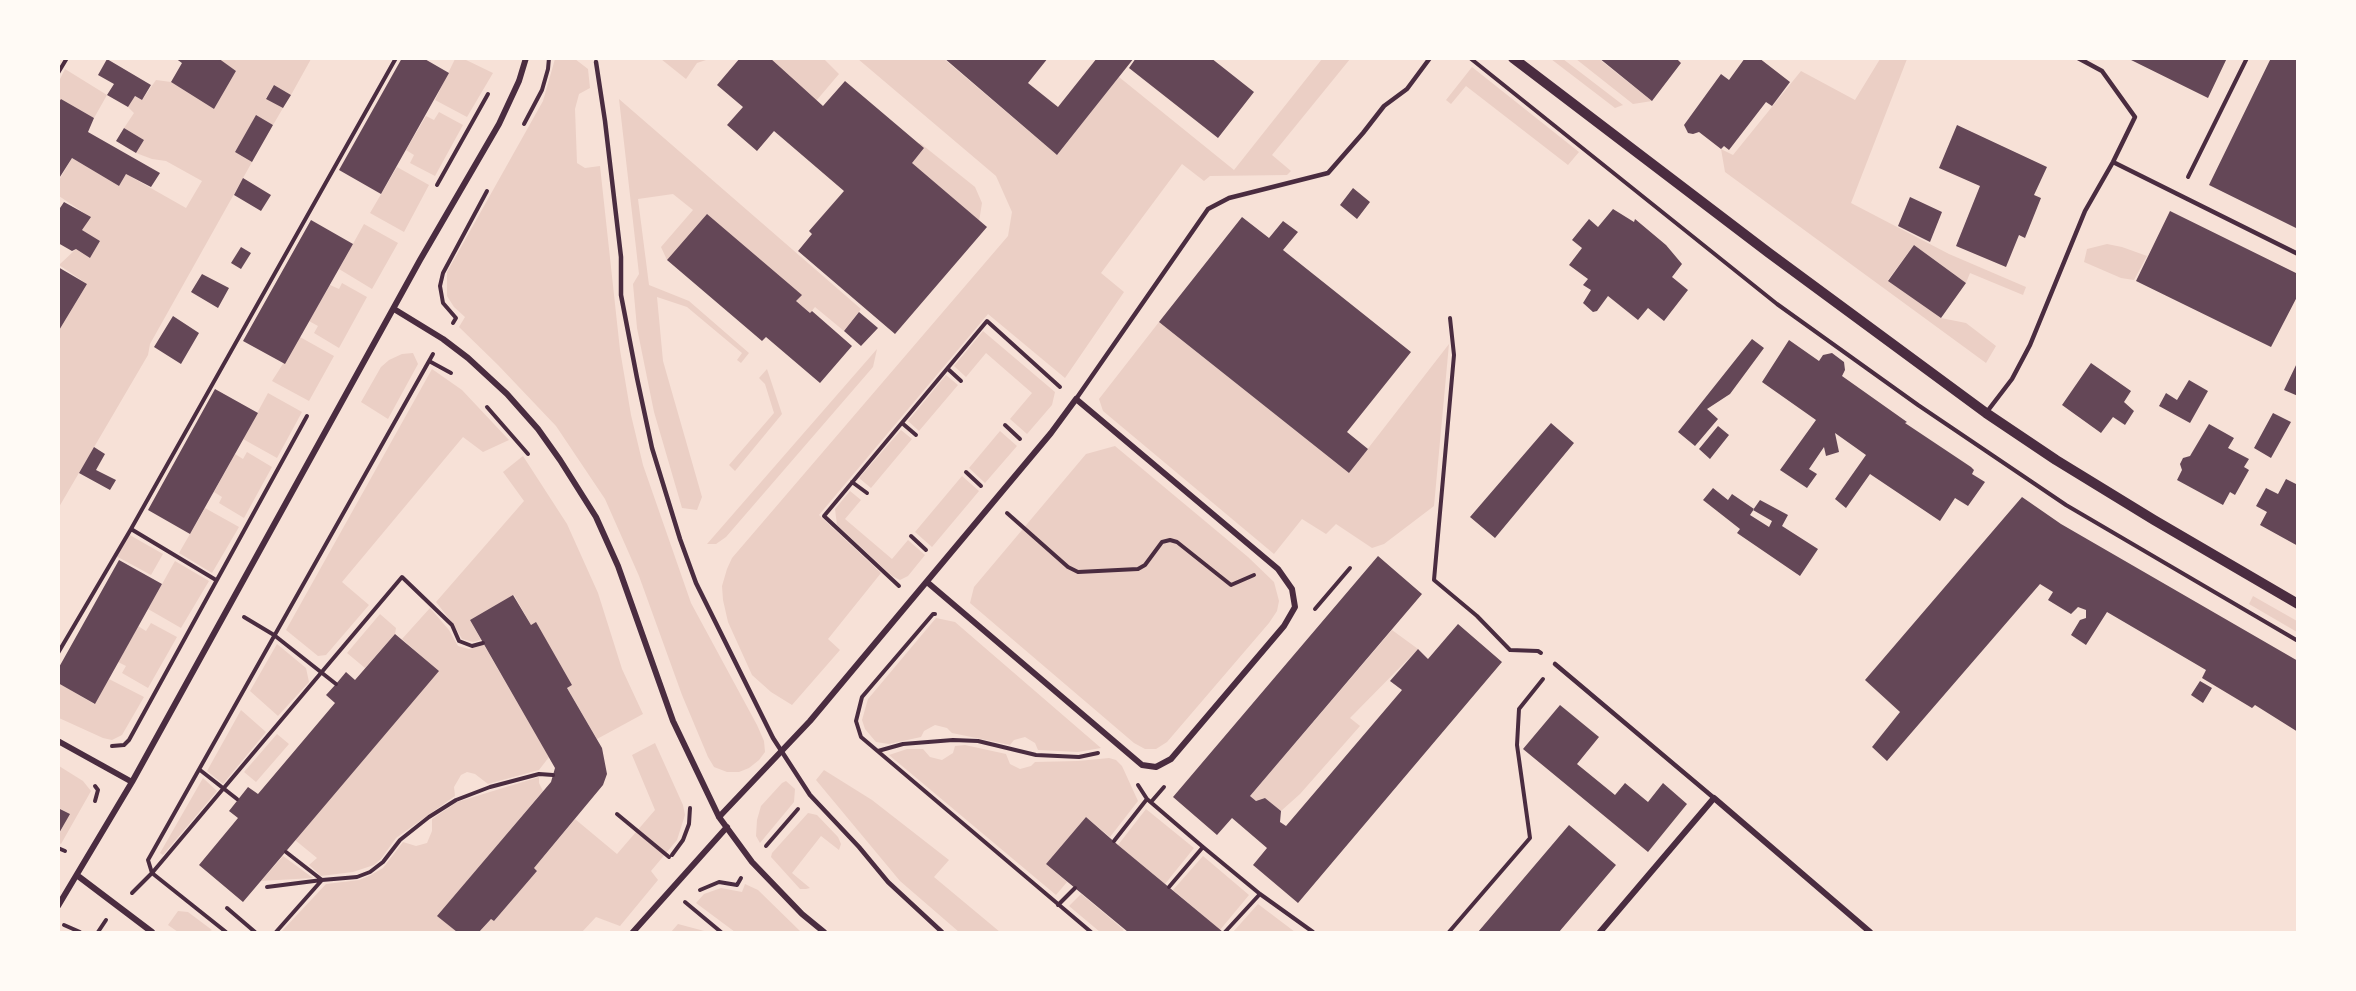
<!DOCTYPE html>
<html>
<head>
<meta charset="utf-8">
<style>
	body { margin:0 }
	#map { position:relative; width:2356px; height:991px; overflow:hidden; background:#f7e1d7; font-family:Commissioner,sans-serif }
	canvas { display:block }
	.frame { position:absolute; inset:0; border:60px solid #fffaf5; pointer-events:none }
</style>
</head>
<body>
<div id="map">
<canvas width="2356" height="991"></canvas>
<div class="frame"></div>
</div>
<script>
const g = document.querySelector('canvas').getContext('2d');
g.lineJoin = 'round';
function fillPath(path, color) {
  g.fillStyle = color;
  g.fill(path, 'evenodd');
}
function toPath(rows) {
  const path = new Path2D();
  for (const r of rows) {
    path.moveTo(r[0], r[1]);
    for (let i = 2; i < r.length; i += 2) path.lineTo(r[i], r[i + 1]);
  }
  return path;
}
function stroke(path, color, width, dash) {
  g.strokeStyle = color;
  g.lineWidth = width;
  g.lineCap = dash ? 'butt' : 'round';
  g.setLineDash(dash || []);
  g.stroke(path);
}
fillPath(toPath([
	[218,59,311,59,291,95,274,85,266,98,283,108,273,125,256,116,235,152,252,162,150,344,148,355,59,507,58,332,87,284,59,265,76,249,90,258,100,241,82,230,90,217,59,196,59,180,72,158,119,186,126,174,186,208,202,181,166,161,152,159,136,153,144,140,124,128,134,113,128,107,134,96,142,100,156,80,171,82,214,109,236,71],
	[455,59,464,59,493,73,467,117,435,100],
	[555,59,575,59,588,69,590,88,579,94,575,109,577,163,585,168,600,166,620,350,631,415,643,465,691,603,757,725,764,741,765,752,759,760,749,768,739,772,727,772,714,767,708,757,682,695,639,576,605,499,556,426,498,365,459,327,465,317,454,307,447,296,447,272,543,101],
	[661,59,709,59,697,63,686,79],
	[772,59,824,59,839,74,816,101,771,63,773,60],
	[858,59,944,59,1057,155,1119,77,1234,170,1322,59,1350,59,1272,155,1291,171,1287,175,1210,176,1204,181,1182,164,1101,273,1124,292,1065,378,988,314,819,515,881,573,828,639,840,650,792,705,771,692,752,675,728,622,723,600,722,586,727,569,732,558,1008,236,1012,212,996,176],
	[1551,59,1563,59,1623,105,1615,108],
	[1576,59,1599,59,1652,101,1633,104],
	[1880,59,1907,59,1851,203,1949,254,2026,287,2023,295,1970,273,1966,283,1914,245,1888,280,1941,318,1966,323,1996,346,1986,363,1725,172,1721,149,1733,155,1801,71,1855,100],
	[1472,67,1579,152,1568,165,1466,86,1451,104,1446,100],
	[65,69,107,95,94,118,61,99,59,103,59,81],
	[619,99,861,309,844,331,815,307,810,313,796,301,801,295,667,260,661,247,693,210,673,194,638,199,649,285,689,301,749,353,741,363,737,360,742,353,687,307,657,297,663,361,702,497,697,510,682,508,654,412,637,328,633,284,639,274],
	[439,112,463,125,435,176,410,163,414,155,406,150,426,116,434,120],
	[920,143,975,187,982,203,978,228,905,160],
	[397,167,429,185,404,232,370,213],
	[364,224,398,243,372,289,339,269],
	[2107,244,2122,247,2147,256,2134,280,2121,278,2084,262,2087,249],
	[342,283,367,297,339,348,314,333,318,326,309,321,330,285,339,289],
	[1159,322,1349,473,1449,344,1434,506,1384,544,1372,548,1336,524,1326,534,1302,519,1274,554,1103,411,1099,399],
	[983,331,1055,392,1052,405,1027,434,1010,419,1032,393,986,353,966,377,954,366],
	[300,337,334,356,309,401,272,381],
	[877,349,873,367,726,537,716,544,707,544],
	[413,353,418,364,388,419,361,402,381,367,389,360,402,354],
	[432,369,462,390,509,440,483,452,463,437,342,582,369,605,326,655,318,656,286,630],
	[767,369,782,414,735,471,729,465,774,413,765,384,759,378],
	[946,375,958,385,919,431,908,421],
	[268,393,302,412,277,458,243,439],
	[901,430,912,439,871,488,859,478],
	[1000,431,1017,446,985,483,969,468],
	[1115,446,1248,557,1274,582,1279,601,1277,611,1269,623,1167,742,1156,749,1145,749,1134,743,970,603,974,587,1086,454],
	[247,452,272,467,244,518,219,503,222,497,214,492,235,454,243,459],
	[523,456,567,524,598,593,622,669,643,714,597,739,567,688,572,685,536,623,531,625,514,595,470,620,481,640,473,642,462,639,454,625,436,602,524,501,503,472],
	[962,476,979,491,932,547,915,532],
	[850,491,861,500,845,519,892,559,908,540,925,555,908,576,900,580,892,576,837,525,835,509],
	[205,508,239,527,212,573,179,553],
	[128,534,163,554,151,575,116,556],
	[175,561,209,581,181,628,148,609],
	[2253,596,2297,621,2297,632,2249,604],
	[430,608,449,630,458,646,469,649,484,645,549,757,539,770,488,784,475,774,467,772,461,775,454,787,455,796,396,838,381,859,374,865,353,872,321,876,309,865,317,858,295,840,438,671,402,639],
	[380,614,396,628,395,634,365,668,347,653],
	[936,618,955,622,1101,748,1078,752,1038,750,1035,743,1025,737,1014,740,1010,745,952,733,947,728,935,725,924,731,921,737,889,744,876,742,865,729,862,720,868,699],
	[151,623,177,637,148,688,122,673,126,666,118,662,138,626,146,631],
	[1392,630,1418,649,1350,718,1360,726,1300,794,1281,811,1265,798,1256,801,1250,796],
	[277,644,306,668,309,682,278,716,250,691],
	[109,679,144,697,122,735,112,740,103,738,59,718,59,683,94,704],
	[241,710,266,732,223,784,207,771],
	[277,734,289,744,256,782,244,772],
	[655,743,683,805,685,815,677,840,651,871,658,880,620,926,596,917,582,932,479,932,491,919,494,921,537,871,534,868,575,819,617,854,655,810,632,755],
	[965,745,1006,754,1010,764,1020,769,1031,766,1035,762,1078,761,1109,758,1116,760,1122,766,1138,801,1110,837,1086,817,1046,864,1067,882,1056,895,889,755,907,749,923,749,930,757,942,760,953,753,955,746],
	[59,766,83,781,91,791,61,844,59,843,59,835,69,814,59,808],
	[824,770,872,800,949,860,934,877,1000,932,959,932,900,881,816,780],
	[539,777,539,783,543,791,438,916,457,932,281,932,326,884,359,880,371,875,383,868,403,842,416,846,427,843,432,831,432,819,457,802],
	[203,778,217,791,163,855,160,853],
	[786,781,795,789,794,802,760,843,756,836,757,820,761,806,782,783],
	[1146,809,1194,848,1165,884,1118,845],
	[808,813,817,815,838,837,841,844,839,850,821,836,792,873,810,888,806,889,800,889,771,857,772,853],
	[283,856,313,878,261,881],
	[1203,856,1249,895,1220,930,1173,890],
	[745,884,758,890,801,932,735,932,696,903,704,894,721,888,742,892],
	[1081,894,1104,913,1124,930,1121,932,1100,932,1069,906],
	[1258,904,1295,932,1297,932,1233,932],
	[178,911,188,912,212,930,208,932,178,932,168,925],
	[678,924,708,932,671,932]
]), '#ebcfc5');
fillPath(toPath([
	[175,58,218,58,236,71,214,109,171,82,182,63],
	[402,58,423,58,449,73,381,194,339,170],
	[740,58,770,58,823,106,845,81,924,148,912,163,987,227,895,334,798,251,812,234,809,231,844,191,774,131,757,151,727,125,743,107,717,85],
	[944,58,1048,58,1028,83,1058,107,1097,58,1134,58,1057,155],
	[1136,58,1211,58,1254,92,1218,138,1129,68],
	[1599,58,1676,58,1681,63,1652,101],
	[1745,58,1759,58,1790,82,1772,106,1766,102,1729,150,1724,146,1721,149,1699,132,1693,134,1688,133,1684,125,1721,74,1729,80],
	[2127,58,2227,58,2208,98],
	[2271,58,2298,58,2298,229,2209,185],
	[107,59,151,85,142,100,135,96,128,107,107,95,114,84,98,75],
	[274,85,291,95,283,108,266,99],
	[61,99,94,118,88,132,160,173,151,187,126,174,119,186,72,158,58,180,58,103],
	[256,115,273,125,252,162,235,152],
	[1957,125,2047,167,2034,195,2041,198,2025,238,2019,235,2006,267,1956,246,1980,186,1939,168],
	[124,128,144,140,136,153,116,141],
	[243,178,271,195,261,211,234,195],
	[1353,188,1370,202,1357,219,1340,205],
	[1910,197,1942,212,1930,242,1898,226],
	[64,202,91,217,82,230,100,241,90,258,76,249,72,251,58,243,58,211],
	[1613,209,1634,222,1635,219,1666,245,1682,264,1672,277,1688,290,1664,321,1648,308,1638,320,1608,296,1597,311,1593,312,1583,303,1591,290,1583,285,1588,279,1569,265,1582,248,1572,240,1589,219,1598,227],
	[2170,211,2298,274,2298,295,2271,347,2136,281],
	[707,214,802,295,796,301,810,313,812,311,852,346,820,383,766,337,762,341,667,260],
	[1242,217,1269,238,1283,221,1298,232,1283,250,1411,352,1347,432,1368,449,1349,473,1159,322],
	[311,220,353,244,285,364,243,341],
	[1914,245,1966,283,1941,318,1888,281],
	[241,247,251,253,241,269,231,263],
	[58,267,87,284,58,332],
	[202,274,229,288,218,308,191,292],
	[859,312,878,328,861,346,844,331],
	[173,316,199,333,181,364,154,347],
	[1752,339,1764,348,1730,394,1707,409,1718,419,1695,446,1678,432],
	[1789,340,1819,361,1823,355,1832,353,1844,362,1845,370,1842,376,1907,422,1905,423,1971,467,1974,470,1972,474,1985,482,1968,506,1955,498,1940,521,1870,474,1846,508,1835,499,1866,455,1835,433,1839,452,1826,456,1824,447,1809,469,1817,474,1807,488,1780,470,1816,420,1762,382],
	[2298,361,2298,396,2284,390],
	[2091,363,2131,391,2124,402,2134,411,2125,425,2113,417,2101,433,2062,405],
	[2189,380,2208,391,2190,423,2159,406,2166,393,2177,400],
	[215,389,258,413,190,534,148,510],
	[2273,413,2291,422,2271,458,2254,448],
	[1551,423,1574,443,1495,538,1470,517],
	[2209,424,2234,438,2228,448,2249,459,2244,467,2249,470,2235,495,2230,492,2223,505,2177,480,2182,470,2180,464,2183,458,2190,456],
	[1718,426,1729,435,1710,459,1699,449],
	[94,447,105,454,96,470,116,480,110,490,79,473],
	[2286,479,2298,485,2298,546,2260,525,2267,512,2256,506,2266,488,2278,494],
	[1713,488,1728,500,1732,494,1754,509,1750,515,1769,527,1772,521,1753,510,1760,500,1788,515,1782,526,1818,549,1800,576,1737,533,1740,529,1703,500],
	[2022,497,2061,524,2298,661,2298,732,2255,705,2252,708,2202,678,2206,670,2107,612,2086,645,2071,635,2080,620,2086,618,2086,610,2078,607,2071,614,2048,600,2053,592,2040,584,1887,761,1872,747,1900,712,1865,680],
	[1378,556,1422,594,1250,796,1256,801,1265,798,1281,811,1280,822,1286,826,1402,690,1390,681,1418,649,1428,659,1458,624,1502,662,1298,903,1253,865,1267,848,1232,818,1217,835,1173,797],
	[119,560,162,584,95,704,58,683,58,669],
	[513,595,531,625,536,622,572,685,567,688,602,748,607,774,603,785,534,868,537,871,494,921,491,919,479,932,457,932,437,916,551,782,555,768,470,620],
	[395,634,439,671,243,902,199,865,238,818,229,811,248,787,258,794,335,703,326,695,336,684,346,672,355,680],
	[2200,681,2212,688,2203,703,2191,695],
	[1560,705,1599,737,1577,764,1615,795,1625,783,1648,802,1663,783,1687,804,1648,852,1523,749],
	[58,808,70,814,58,835],
	[1086,817,1118,845,1223,932,1128,932,1046,864],
	[1569,825,1616,865,1559,932,1478,932]
]), '#644757');
stroke(toPath([
	[1470,58,1777,304,1918,405,2066,505,2298,641],
	[58,73,67,58],
	[524,124,542,90,548,69,549,58],
	[2188,177,2247,58],
	[437,185,488,94],
	[1450,318,1454,355,1434,580,1477,616,1510,650,1538,651,1541,653],
	[453,323,456,318,443,303,440,286,443,273,487,191],
	[429,361,451,373],
	[948,369,961,381],
	[487,407,528,454],
	[902,423,916,435],
	[1005,425,1020,439],
	[966,472,981,486],
	[852,482,867,493],
	[1007,513,1068,567,1078,572,1138,569,1145,565,1162,542,1170,540,1177,542,1231,585,1254,575],
	[131,529,216,580],
	[911,536,926,550],
	[899,586,824,516,987,321,1060,387],
	[1315,609,1350,568],
	[935,614,933,614,862,697,856,721,861,737,1091,932],
	[244,617,274,635,336,684],
	[58,653,131,529,396,58],
	[112,746,124,745,129,740,307,416],
	[878,751,903,744,953,740,978,741,1036,755,1079,757,1098,753],
	[200,770,237,799],
	[1138,785,1147,799,1203,847,1260,894,1313,932],
	[95,801,98,790,95,786],
	[1151,802,1164,787],
	[617,814,669,857],
	[1114,841,1147,799],
	[766,846,798,809],
	[58,848,65,851],
	[672,855,683,840,689,824,690,808],
	[267,887,322,880,286,852],
	[1169,887,1203,847],
	[700,890,719,882,737,885,741,878],
	[132,893,152,873,148,860,433,354],
	[685,902,721,932],
	[1058,905,1075,888],
	[227,908,255,932],
	[64,925,80,932],
	[98,932,106,920],
	[226,932,152,873,402,577,452,625,459,641,472,646,483,643],
	[276,932,322,880,357,877,370,872,383,862,400,840,429,817,456,800,490,787,539,774,553,775],
	[1225,932,1260,894],
	[1449,932,1530,838,1517,745,1519,709,1543,679]
]), '#4a2c40', 4);
stroke(toPath([
	[596,62,605,121,621,257,621,295,637,378,652,448,680,539,696,583,773,738,810,795,859,847,888,882,942,932],
	[2113,162,2298,254],
	[1076,399,1208,209,1229,198,1328,173,1363,133,1384,106,1407,89,1430,58],
	[1986,413,2012,379,2030,345,2085,211,2113,162,2135,117,2102,71,2078,58],
	[1555,664,1714,798]
]), '#4a2c40', 4.5);
stroke(toPath([
	[394,309,443,339,468,358,507,394,538,429,560,460,596,517,618,566,673,721,719,817,752,862,802,914,824,932],
	[58,741,132,782],
	[719,817,810,721,1051,433,1076,399,1278,569,1292,589,1295,607,1284,626,1171,759,1156,767,1142,765,927,582],
	[78,876,152,932],
	[58,906,132,782,420,260,499,124,519,81,526,58],
	[633,932,727,827],
	[1600,932,1714,798,1870,932]
]), '#4a2c40', 6);
stroke(toPath([
	[1513,58,1769,253,1986,413,2056,460,2154,520,2298,604]
]), '#4a2c40', 10);
</script>
</body>
</html>
